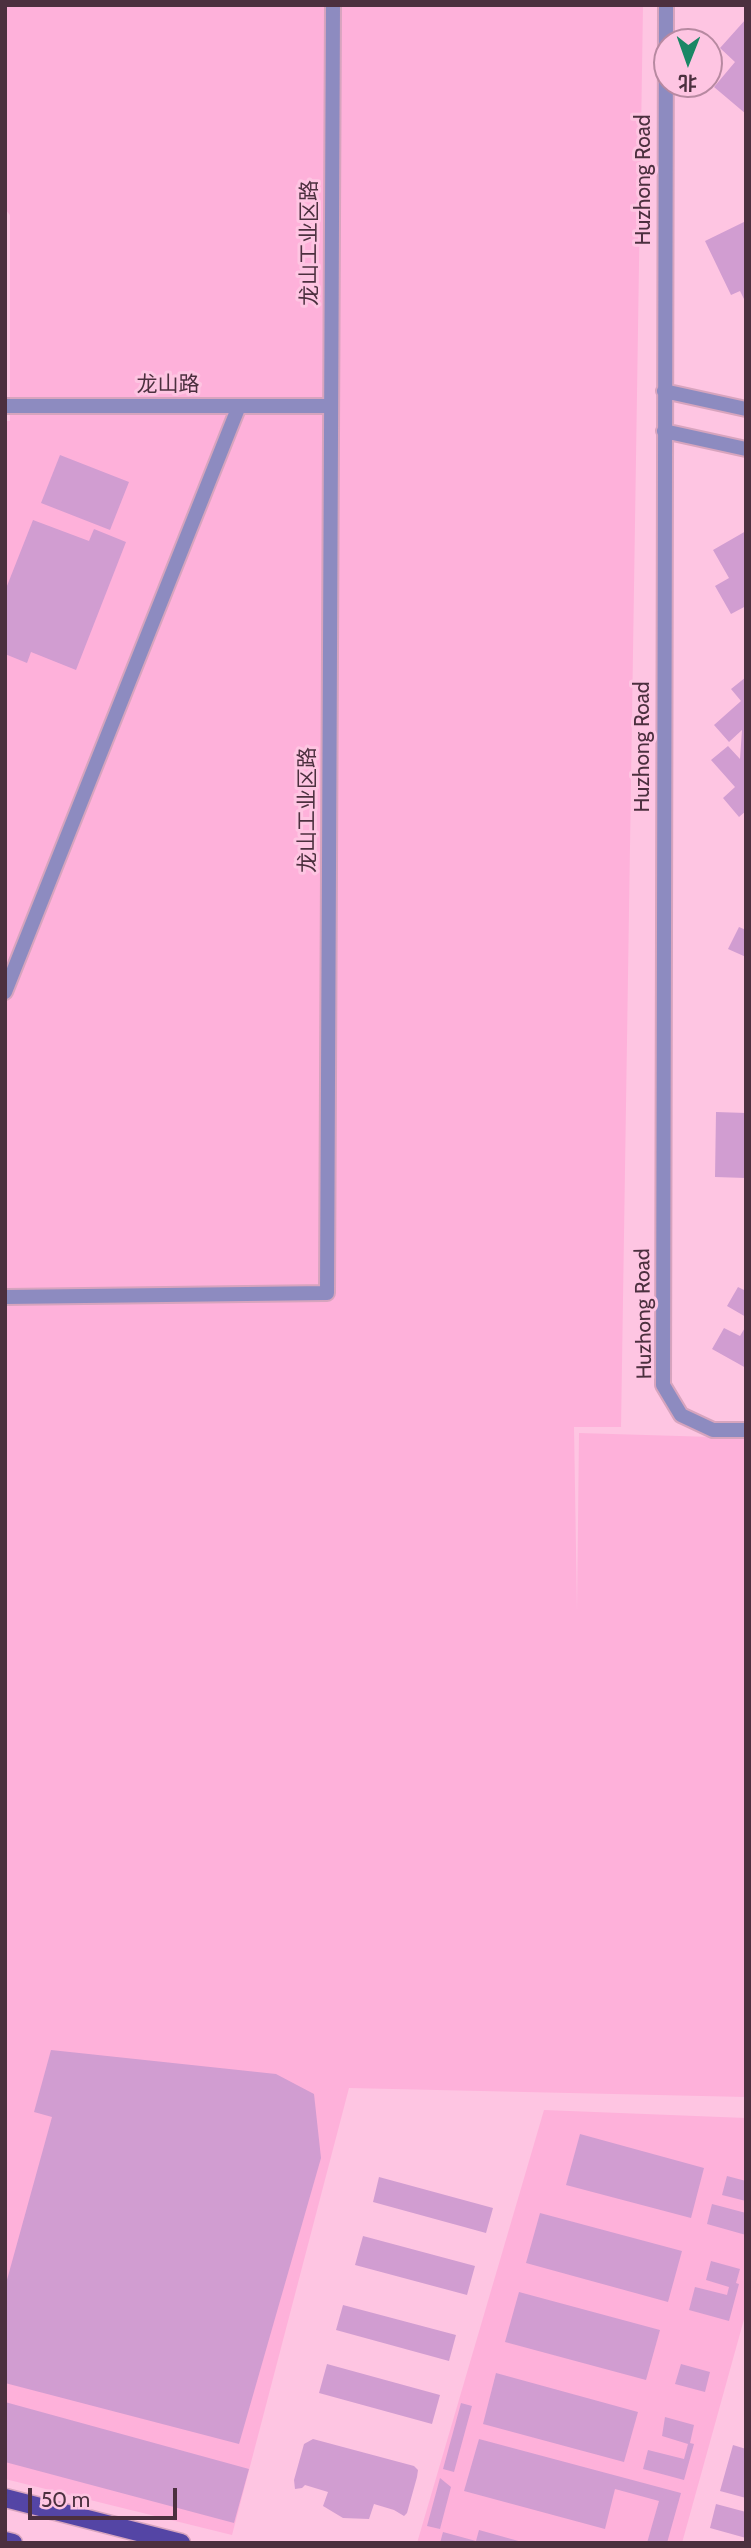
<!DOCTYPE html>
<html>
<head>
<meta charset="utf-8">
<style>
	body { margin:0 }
	#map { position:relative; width:751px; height:2548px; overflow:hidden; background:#fec5e2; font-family:Cabin,"Noto Sans SC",sans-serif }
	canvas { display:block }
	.frame { position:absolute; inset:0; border:7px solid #4c303f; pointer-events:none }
	.north { position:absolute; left:653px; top:28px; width:70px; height:70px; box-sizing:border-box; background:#fec5e2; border:2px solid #b789a1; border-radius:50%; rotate:181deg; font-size:19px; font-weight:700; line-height:28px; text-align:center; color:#4c303f }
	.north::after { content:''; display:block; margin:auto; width:24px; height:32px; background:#1a8765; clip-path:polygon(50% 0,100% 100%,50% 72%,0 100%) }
	.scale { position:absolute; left:28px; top:2488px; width:149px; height:32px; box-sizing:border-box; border:4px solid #4c303f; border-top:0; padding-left:9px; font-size:21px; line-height:24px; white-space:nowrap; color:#4c303f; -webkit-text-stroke:5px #fec5e2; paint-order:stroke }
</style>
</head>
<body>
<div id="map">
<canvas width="751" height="2548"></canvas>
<div class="frame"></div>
<div class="north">北</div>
<div class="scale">50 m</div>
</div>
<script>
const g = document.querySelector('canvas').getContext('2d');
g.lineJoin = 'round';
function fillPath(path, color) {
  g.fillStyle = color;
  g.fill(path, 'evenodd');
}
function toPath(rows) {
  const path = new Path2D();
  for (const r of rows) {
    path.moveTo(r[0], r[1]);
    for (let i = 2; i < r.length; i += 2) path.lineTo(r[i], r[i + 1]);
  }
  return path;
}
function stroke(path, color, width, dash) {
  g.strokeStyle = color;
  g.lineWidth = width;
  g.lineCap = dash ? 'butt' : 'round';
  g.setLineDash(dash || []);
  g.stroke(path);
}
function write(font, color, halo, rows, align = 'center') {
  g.font = font + ' Cabin,"Noto Sans SC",sans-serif';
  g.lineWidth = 6;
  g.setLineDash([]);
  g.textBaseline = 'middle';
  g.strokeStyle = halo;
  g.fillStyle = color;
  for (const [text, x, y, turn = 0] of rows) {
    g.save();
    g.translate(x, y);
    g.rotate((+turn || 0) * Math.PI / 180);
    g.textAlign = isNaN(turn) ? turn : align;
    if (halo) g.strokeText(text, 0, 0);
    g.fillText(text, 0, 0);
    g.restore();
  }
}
fillPath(toPath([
	[5,5,643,5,621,1427,574,1427,577,1611,579,1433,746,1438,746,2097,349,2088,232,2535,5,2479,5,421,10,421,10,215,5,209],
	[544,2110,746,2118,746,2312,682,2543,417,2543]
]), '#feb1da');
fillPath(toPath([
	[746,19,746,114,714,87,735,62,720,48],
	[746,221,746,303,740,291,731,295,705,241],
	[60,455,129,482,110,530,41,503],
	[33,520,89,541,94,529,126,542,76,670,31,652,27,663,5,654,5,591],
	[746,531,746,606,731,614,715,586,729,578,713,550],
	[746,677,746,811,739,817,723,798,735,787,711,760,728,746,740,759,742,730,729,742,714,725,741,701,731,689],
	[739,927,746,930,746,957,728,949],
	[716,1112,746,1113,746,1178,715,1177],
	[738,1287,746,1291,746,1317,727,1306],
	[746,1326,746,1368,712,1349,724,1328,740,1336],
	[51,2050,276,2074,314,2094,321,2158,239,2444,5,2383,5,2287,52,2117,34,2112],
	[580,2134,704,2168,691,2218,566,2185],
	[727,2176,746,2181,746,2201,722,2195],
	[379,2177,493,2208,486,2233,373,2202],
	[712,2204,746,2213,746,2235,707,2224],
	[540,2213,682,2251,668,2302,526,2263],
	[363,2236,475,2266,467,2295,355,2265],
	[711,2261,740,2269,736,2283,739,2284,729,2321,689,2310,695,2287,727,2295,729,2287,706,2280],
	[519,2292,660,2330,646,2380,505,2342],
	[343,2305,456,2335,449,2361,336,2330],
	[327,2364,440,2395,432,2424,319,2393],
	[681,2364,710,2372,705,2392,675,2384],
	[496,2373,638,2412,624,2462,483,2424],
	[5,2402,249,2469,234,2523,5,2462],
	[461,2403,472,2406,454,2472,443,2469],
	[665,2417,694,2425,690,2443,694,2444,684,2480,643,2469,648,2450,684,2459,688,2444,662,2436],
	[313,2439,414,2466,418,2470,417,2477,407,2513,404,2516,394,2510,374,2504,369,2519,343,2518,323,2506,328,2492,305,2485,302,2488,295,2489,294,2480,304,2444],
	[479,2439,681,2493,667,2543,647,2543,659,2501,615,2489,605,2529,464,2491],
	[733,2445,746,2449,746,2498,720,2491],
	[440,2478,451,2487,440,2529,427,2526],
	[716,2504,746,2512,746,2538,710,2528],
	[479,2530,522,2542,522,2543,440,2543,443,2532,476,2541]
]), '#d19dd1');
const minor = toPath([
	[666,5,663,1385,681,1415,713,1430,746,1430],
	[664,391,746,409],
	[5,406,330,406],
	[664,431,746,449],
	[5,992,239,406],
	[5,1297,327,1293,333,5]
]);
const primary = toPath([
	[5,2498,181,2543],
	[5,2541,13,2543]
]);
stroke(minor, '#d7a4be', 18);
stroke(primary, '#d7a4be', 21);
stroke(minor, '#8d8bc0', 14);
stroke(primary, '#5445a5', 18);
write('21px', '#4c303f', '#fec5e2', [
	["Huzhong Road",644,180,-90],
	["龙山工业区路",310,243,-90],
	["龙山路",168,385],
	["Huzhong Road",643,747,-90],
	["龙山工业区路",308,810,-90],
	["Huzhong Road",644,1314,-91]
]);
</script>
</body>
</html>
